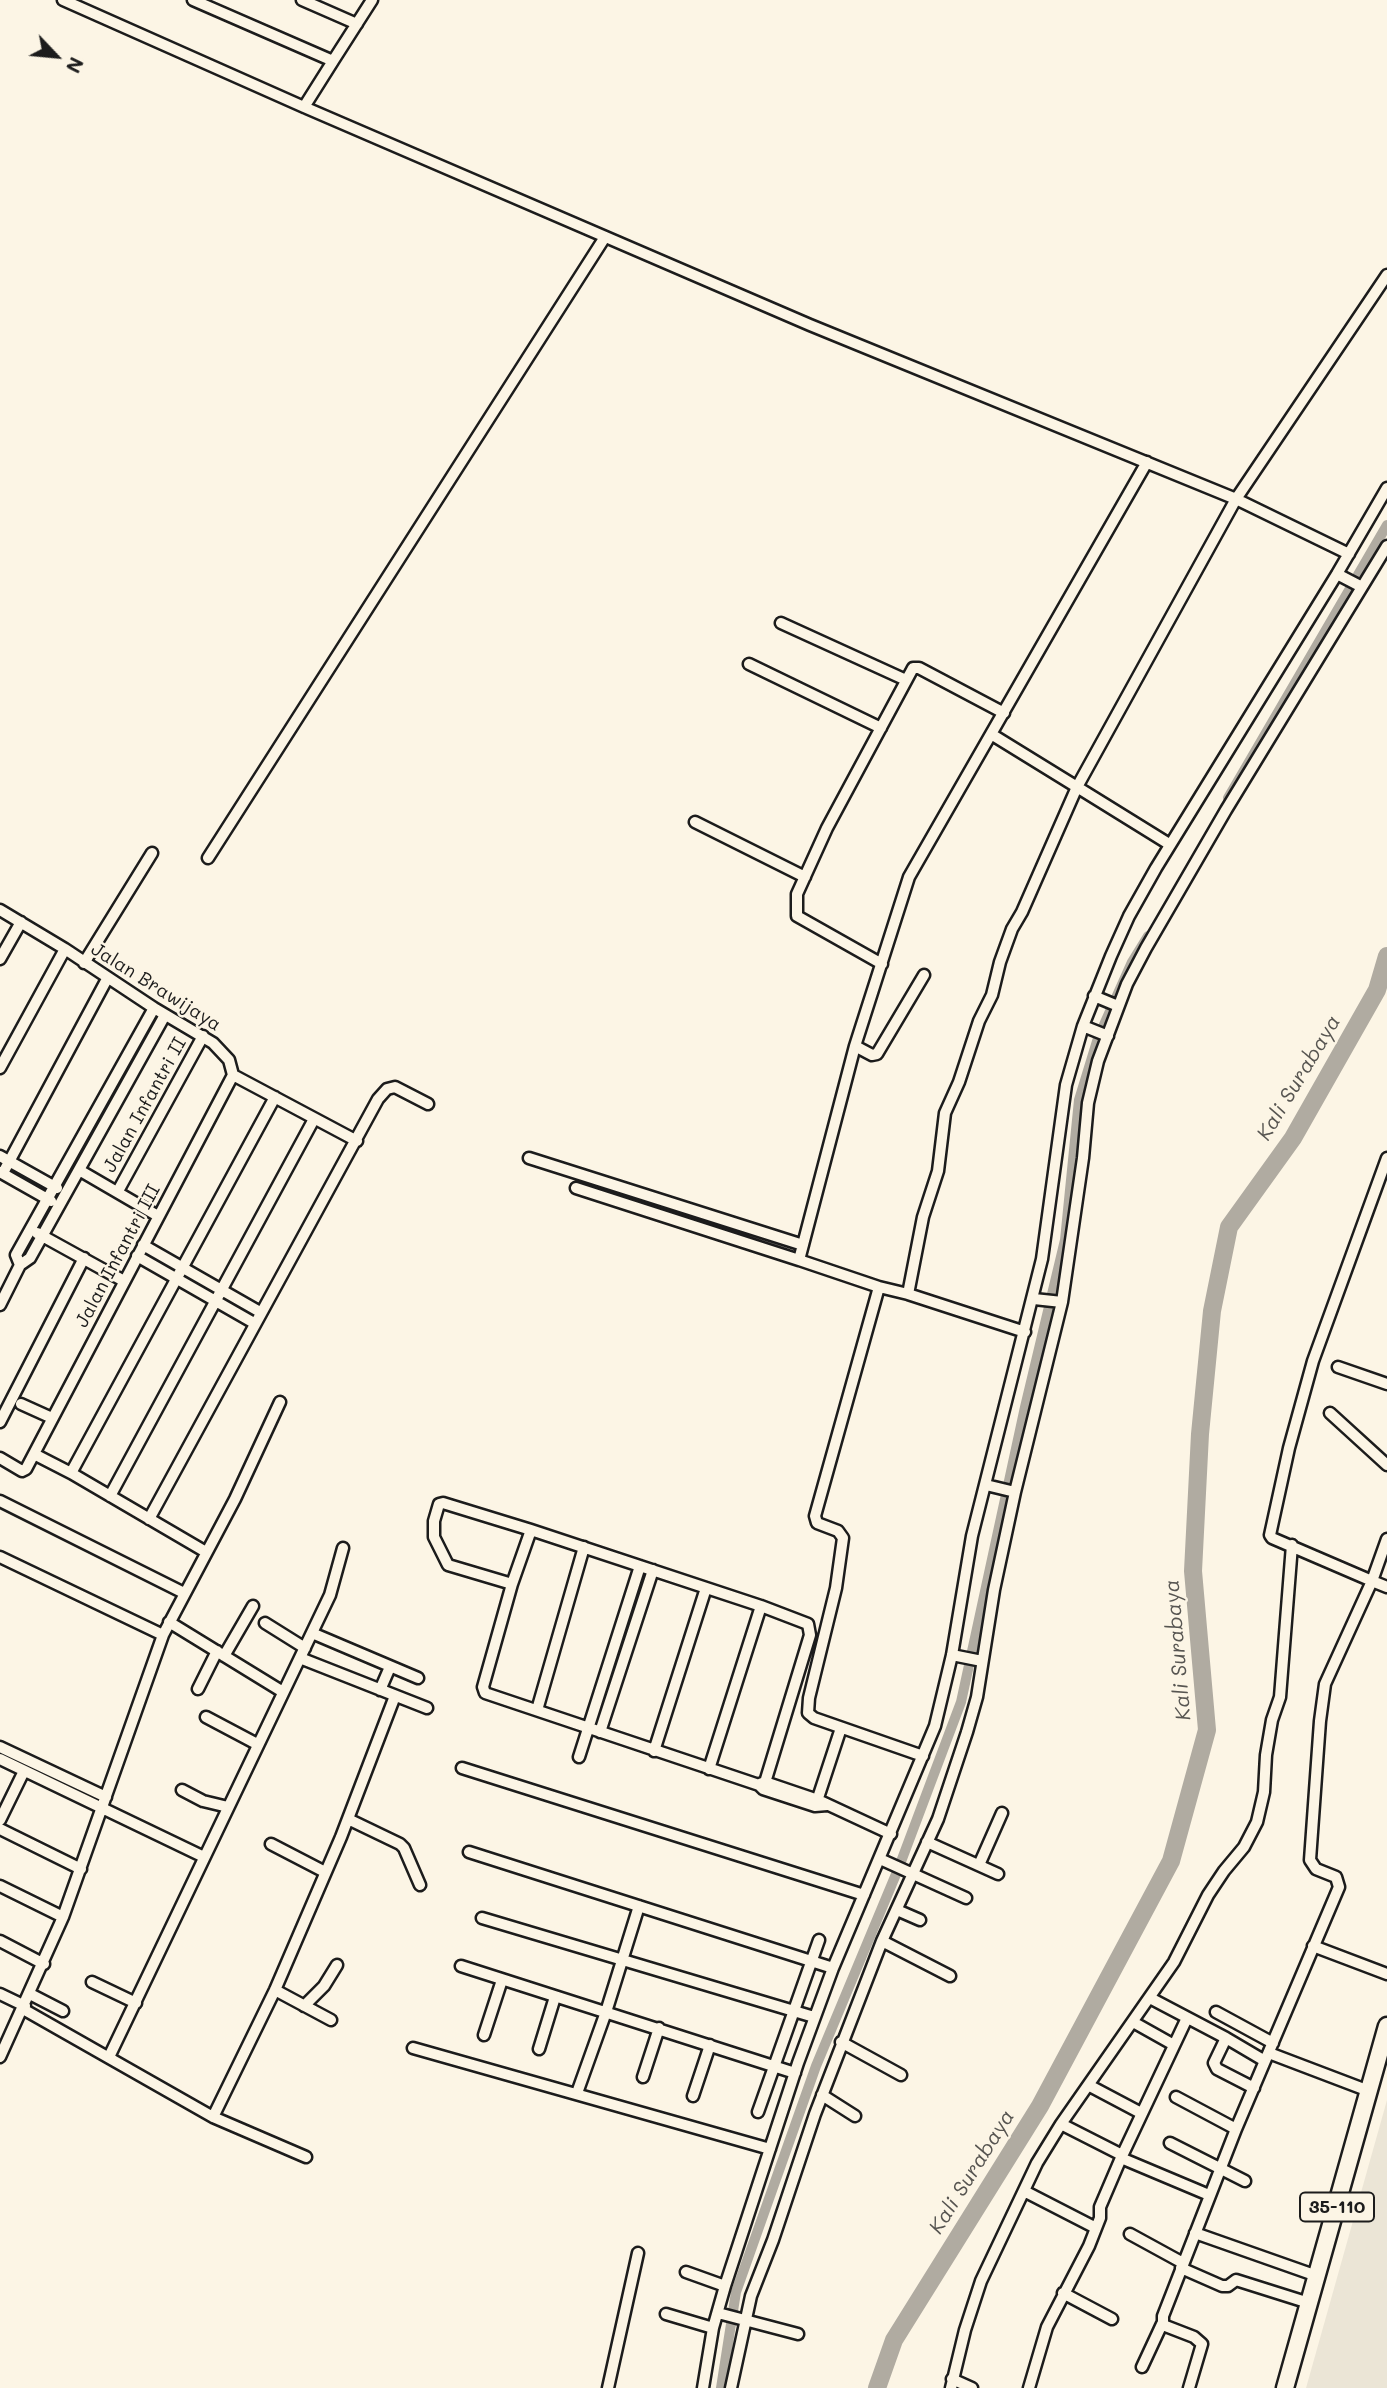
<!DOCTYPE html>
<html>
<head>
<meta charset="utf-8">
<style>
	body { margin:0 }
	#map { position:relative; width:1387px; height:2388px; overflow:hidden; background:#fcf5e5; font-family:Mali,sans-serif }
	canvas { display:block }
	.north { position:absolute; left:21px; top:21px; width:70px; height:70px; -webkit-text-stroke:5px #fcf5e5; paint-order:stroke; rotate:116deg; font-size:19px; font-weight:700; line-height:28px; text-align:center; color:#1c1c1c }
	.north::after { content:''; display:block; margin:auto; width:24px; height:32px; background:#1c1c1c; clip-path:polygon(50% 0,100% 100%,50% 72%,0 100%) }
</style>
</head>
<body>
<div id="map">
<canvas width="1387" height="2388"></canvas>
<div class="north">N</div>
</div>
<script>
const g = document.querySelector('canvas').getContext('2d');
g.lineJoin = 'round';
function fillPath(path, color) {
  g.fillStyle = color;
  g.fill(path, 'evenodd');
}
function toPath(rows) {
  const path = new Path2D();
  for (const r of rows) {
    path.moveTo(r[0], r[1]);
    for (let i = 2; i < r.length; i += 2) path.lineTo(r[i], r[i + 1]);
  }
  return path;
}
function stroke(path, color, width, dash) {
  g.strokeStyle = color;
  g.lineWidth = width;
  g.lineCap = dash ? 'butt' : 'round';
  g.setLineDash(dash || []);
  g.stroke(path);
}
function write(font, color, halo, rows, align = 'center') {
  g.font = font + ' Mali,sans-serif';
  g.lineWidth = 5;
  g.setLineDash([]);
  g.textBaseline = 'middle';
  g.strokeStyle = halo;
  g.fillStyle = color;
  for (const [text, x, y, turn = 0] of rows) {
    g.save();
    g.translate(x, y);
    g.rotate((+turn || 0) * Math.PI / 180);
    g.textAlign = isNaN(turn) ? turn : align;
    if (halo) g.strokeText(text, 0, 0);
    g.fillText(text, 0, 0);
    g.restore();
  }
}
fillPath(toPath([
	[1387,2100,1387,2388,1306,2388]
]), '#ebe5d6');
stroke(toPath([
	[1228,798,1387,525],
	[721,2388,736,2292,816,2066,899,1867,961,1702,1025,1407,1065,1240,1079,1100,1098,1038,1132,962,1148,936]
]), '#b0aba1', 10);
stroke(toPath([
	[877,2388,894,2340,1040,2106,1171,1861,1207,1730,1193,1571,1200,1434,1212,1311,1229,1227,1293,1138,1377,990,1387,956]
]), '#b0aba1', 18);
const street = toPath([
	[63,0,304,107,810,325,1236,499,1349,554],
	[193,0,333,61,304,107],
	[302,0,357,24],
	[333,61,372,0],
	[1337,574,1362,587],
	[781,623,906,680],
	[749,664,881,728],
	[991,734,1077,787,1022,912,1012,929,1000,962,992,995,979,1021,959,1082,945,1113,938,1171,923,1217,908,1294,1025,1332],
	[695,822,805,877],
	[1169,844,1077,787,1236,499,1387,275],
	[208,858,605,237],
	[0,910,65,949,154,1008,213,1043,229,1060,233,1075,357,1141],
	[0,959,21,922],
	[84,963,152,853],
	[882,964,797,916,797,894,827,828,913,668,919,668,1004,713],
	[1094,996,1118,1006],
	[154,1008,16,1255,20,1265,30,1258,165,1015],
	[1083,1026,1108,1036],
	[855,1046,872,1055,877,1054,924,975],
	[0,1068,65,949],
	[0,1156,57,1188],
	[529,1158,803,1245],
	[79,1170,158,1216],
	[0,1172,51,1201],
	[3,1173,107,979],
	[576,1188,799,1260],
	[118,1191,203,1036],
	[37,1233,124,1281],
	[143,1245,260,1312],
	[137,1256,254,1323],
	[879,1287,815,1516,817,1523,838,1531,843,1538,836,1588,809,1698,808,1713,814,1718,923,1756],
	[908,1294,879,1287,799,1260,855,1046,909,877,1147,462],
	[1034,1299,1062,1302],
	[0,1305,20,1265],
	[1338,1367,1387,1384],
	[21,1404,52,1418],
	[1330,1413,1387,1465],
	[0,1422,84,1258],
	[34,1454,71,1473,206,1552],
	[0,1458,22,1471,26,1469,233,1075],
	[71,1473,275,1097],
	[986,1485,1015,1492],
	[110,1496,314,1119],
	[0,1501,184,1593],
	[149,1519,378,1099,387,1089,395,1087,428,1104],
	[531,1530,512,1584,483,1687,485,1693,759,1785,763,1789,815,1806,827,1805],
	[1387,1539,1372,1581,1387,1587],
	[0,1557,163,1635],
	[512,1584,448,1565,434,1537,434,1521,439,1504,443,1503,531,1530,761,1606,808,1624,810,1635,763,1789],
	[169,1622,283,1692],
	[265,1623,305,1648],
	[312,1633,418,1678],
	[952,1655,982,1661],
	[224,1656,253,1606],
	[300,1658,427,1708],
	[198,1689,217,1651],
	[380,1690,390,1667],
	[537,1710,584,1547],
	[206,1717,257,1744],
	[600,1732,653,1570],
	[0,1747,106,1797],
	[654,1751,706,1588],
	[579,1757,640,1566],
	[0,1759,204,1857],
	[462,1768,864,1895],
	[709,1769,761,1606],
	[760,1784,765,1782,818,1800,891,1834],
	[182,1790,203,1801,228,1807],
	[816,1804,841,1728],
	[348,1819,400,1844,404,1848,420,1885],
	[0,1820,24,1771],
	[0,1829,81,1869],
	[927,1842,998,1874],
	[271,1844,325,1872],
	[469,1852,833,1968],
	[880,1859,966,1898],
	[979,1865,1002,1813],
	[0,1886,63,1917],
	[897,1910,920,1920],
	[482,1918,814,2017],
	[0,1941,44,1964],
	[882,1941,950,1976],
	[1313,1946,1387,1974],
	[461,1966,795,2073],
	[92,1982,136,2003],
	[275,1990,331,2020],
	[0,1994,25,2006],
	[30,1994,63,2011],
	[1150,1998,1226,2038],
	[304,2006,324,1986,337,1965],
	[23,2009,213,2117,306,2157],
	[1216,2012,1273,2043],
	[1133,2022,1174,2045],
	[484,2035,502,1980],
	[841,2042,901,2075],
	[413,2048,770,2149],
	[539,2049,555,1997],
	[1269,2053,1369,2091],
	[0,2057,63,1917,163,1635,235,1499,280,1402],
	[109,2057,330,1595,343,1548],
	[643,2077,659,2028],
	[1090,2086,1141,2113],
	[1254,2088,1217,2069,1214,2063,1226,2038,1265,2061],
	[577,2093,606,2012,639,1906],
	[822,2095,855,2116],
	[693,2096,710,2045],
	[1176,2097,1236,2129],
	[758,2112,819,1940],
	[213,2117,275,1990,341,1837,395,1696],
	[1061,2124,1122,2155],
	[1170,2143,1245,2181],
	[1121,2158,1209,2195],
	[1024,2191,1096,2228],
	[1195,2233,1317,2276],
	[1130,2234,1183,2263],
	[1181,2268,1222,2286,1228,2286,1236,2280,1309,2303],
	[686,2272,725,2286],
	[1063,2293,1112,2319],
	[718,2313,798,2334],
	[666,2314,713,2328],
	[1142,2367,1162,2324],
	[952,2379,972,2388],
	[608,2388,638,2253],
	[703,2388,713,2328,725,2286,798,2063,833,1968,935,1726,952,1655,972,1536,1042,1259,1066,1085,1083,1026,1111,956,1129,916,1156,868,1337,574,1387,488],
	[731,2388,751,2296,773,2240,815,2114,882,1941,938,1819,967,1732,977,1697,994,1590,1015,1492,1062,1302,1083,1158,1088,1103,1098,1061,1127,984,1146,948,1226,810,1387,546],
	[951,2388,965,2330,981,2281,1037,2163,1061,2124,1174,1962,1208,1895,1224,1871,1244,1847,1257,1822,1264,1792,1266,1755,1272,1720,1280,1697,1292,1545],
	[1029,2388,1047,2327,1089,2246,1100,2218,1100,2207,1121,2158,1187,2018],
	[1189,2388,1202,2344,1194,2337,1163,2325,1163,2316,1236,2129,1339,1887,1336,1877,1316,1869,1310,1860,1320,1721,1325,1684,1372,1581,1272,1538,1270,1535,1289,1448,1313,1361,1387,1158]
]);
const primary = toPath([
	[1285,2388,1387,2026]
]);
stroke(street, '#1c1c1c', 15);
stroke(primary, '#1c1c1c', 21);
stroke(street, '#fcf5e5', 10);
stroke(primary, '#fcf5e5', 16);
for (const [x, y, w] of [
	[1337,2207,74]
]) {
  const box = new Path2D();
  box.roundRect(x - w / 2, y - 14.5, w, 29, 5);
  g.fillStyle = '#fcf5e5';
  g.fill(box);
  stroke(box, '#1c1c1c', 2);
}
write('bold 18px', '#1c1c1c', null, [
	["35-110",1337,2207]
]);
write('19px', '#1c1c1c', '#fcf5e5', [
	["Jalan Brawijaya",156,987,32],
	["Jalan Infantri II",145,1105,-61],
	["Jalan Infantri III",118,1256,-62]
]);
write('italic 21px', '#575551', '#fcf5e5', [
	["Kali Surabaya",1299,1078,-59],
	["Kali Surabaya",1178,1650,-95],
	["Kali Surabaya",972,2172,-58]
]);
</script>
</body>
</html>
